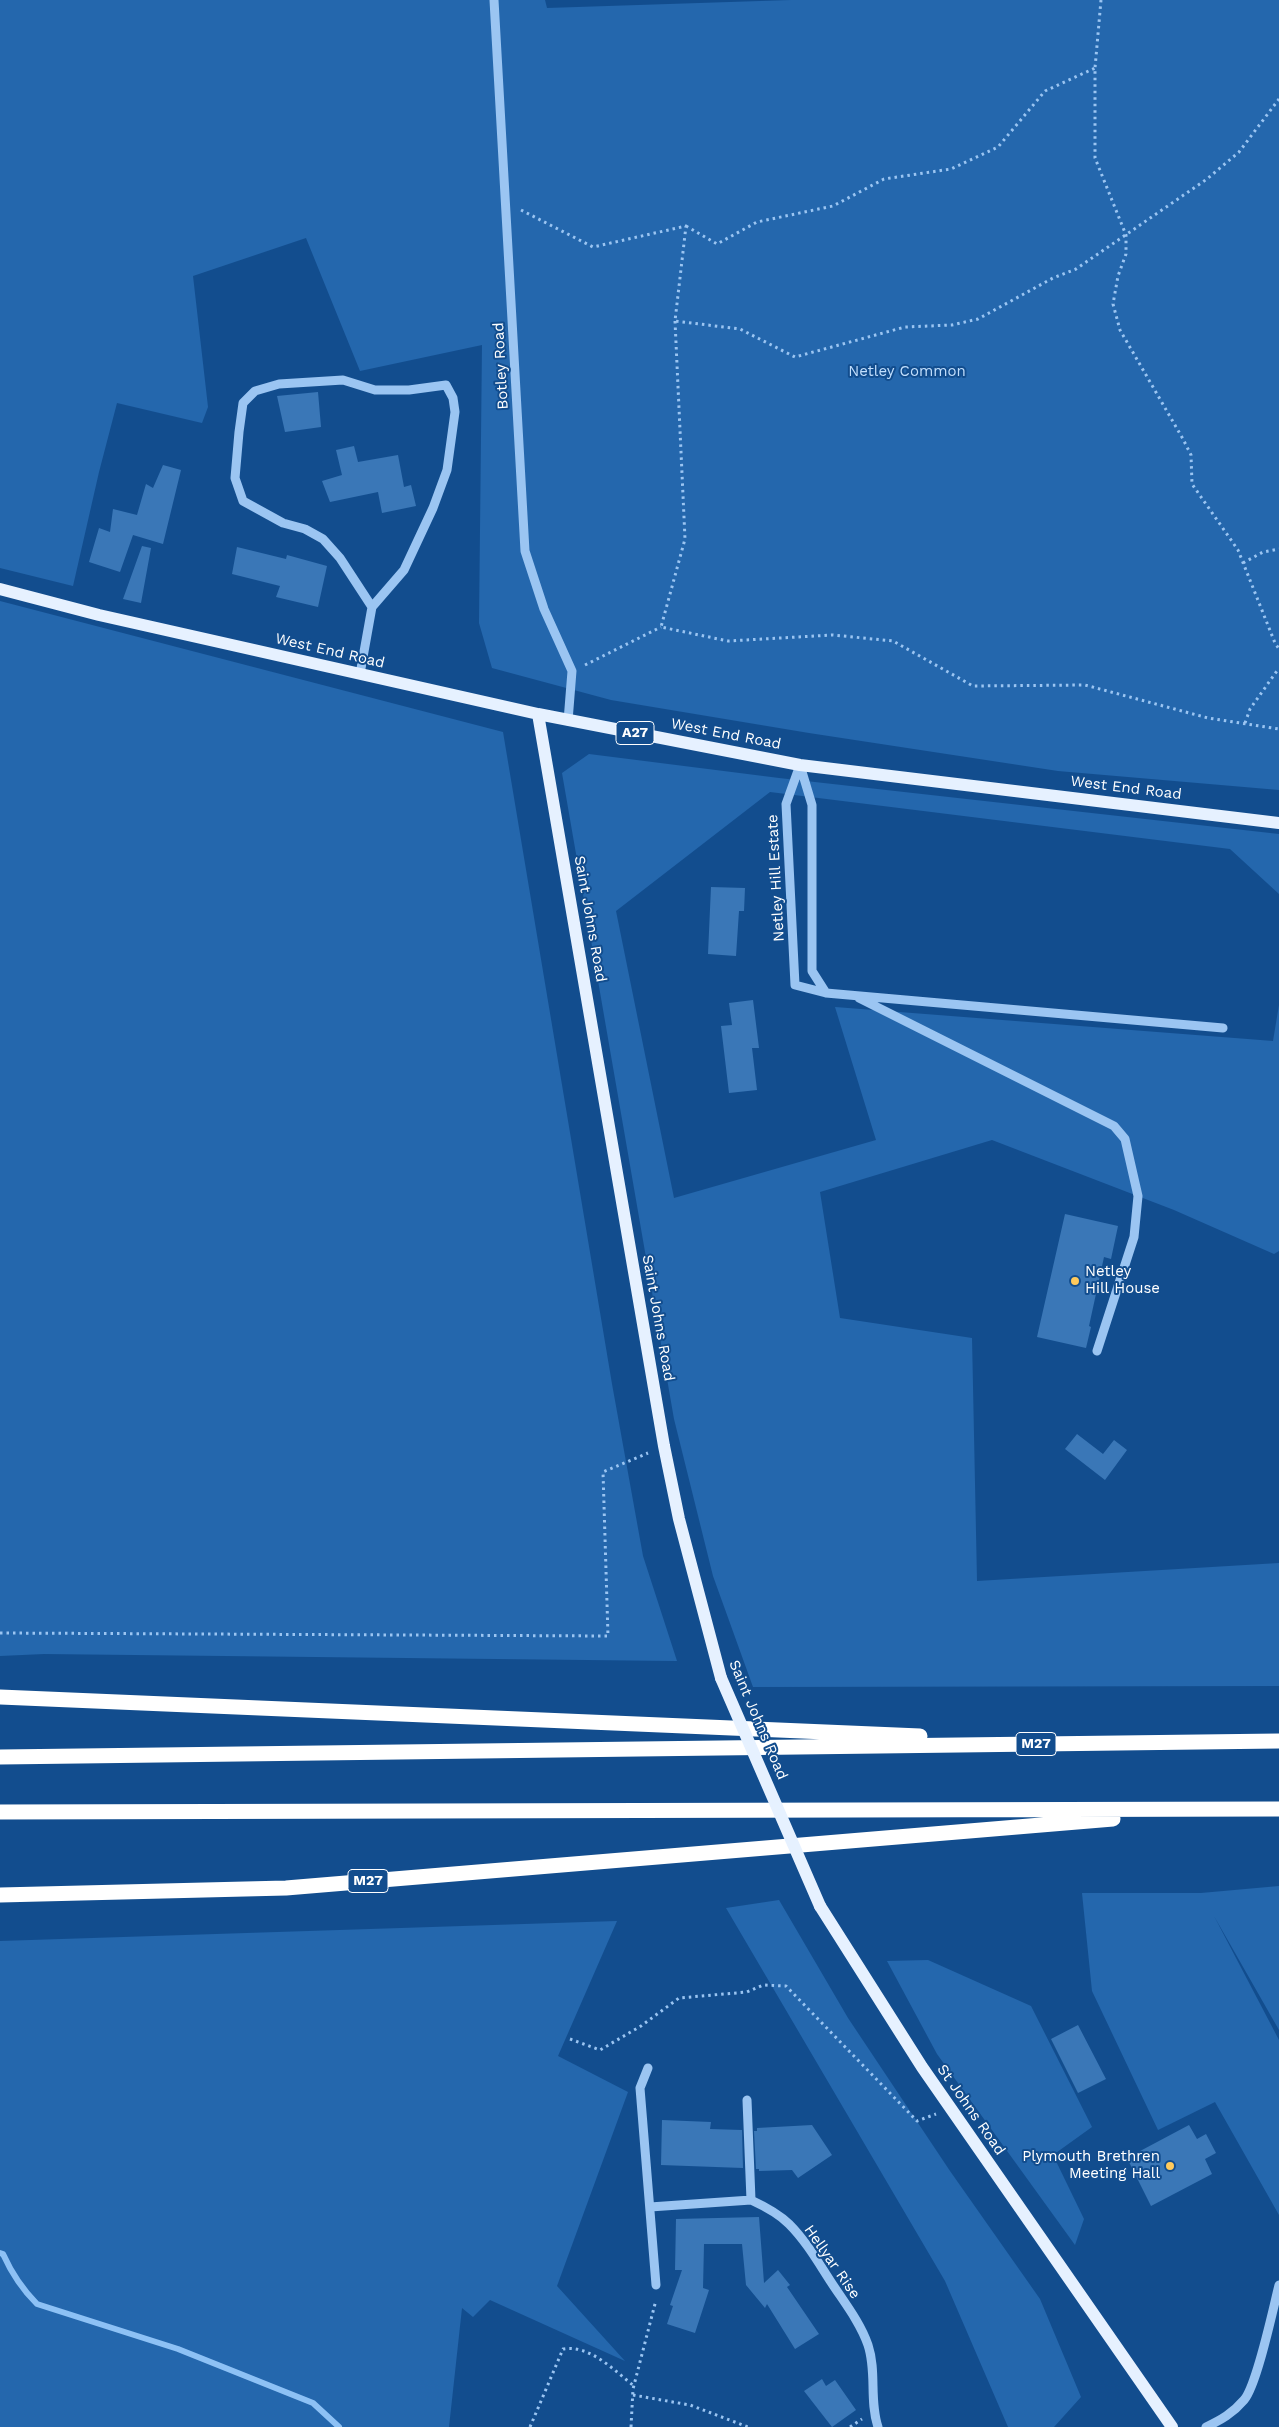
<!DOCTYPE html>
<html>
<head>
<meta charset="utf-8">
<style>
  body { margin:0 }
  canvas { display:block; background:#124d8e }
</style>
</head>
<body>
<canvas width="1279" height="2427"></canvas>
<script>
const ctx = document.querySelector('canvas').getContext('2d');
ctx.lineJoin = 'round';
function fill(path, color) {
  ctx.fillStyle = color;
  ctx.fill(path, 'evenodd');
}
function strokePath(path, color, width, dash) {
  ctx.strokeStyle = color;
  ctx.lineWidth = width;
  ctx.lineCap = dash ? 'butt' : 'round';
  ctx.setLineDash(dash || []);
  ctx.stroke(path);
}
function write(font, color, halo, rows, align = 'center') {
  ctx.font = font + ' "Work Sans",sans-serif';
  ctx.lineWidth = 4;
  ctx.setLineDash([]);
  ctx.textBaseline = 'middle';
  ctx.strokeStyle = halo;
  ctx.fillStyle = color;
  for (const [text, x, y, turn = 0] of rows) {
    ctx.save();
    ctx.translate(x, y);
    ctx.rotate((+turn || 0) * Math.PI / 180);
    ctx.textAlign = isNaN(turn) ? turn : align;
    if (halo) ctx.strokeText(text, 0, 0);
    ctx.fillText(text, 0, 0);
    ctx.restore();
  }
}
fill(new Path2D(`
  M0,0h545l2,8 244,-8h488v790l-221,-19 -249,-38 -198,-33 -119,-32 -13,-45 3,-278 -122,26 -54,-133 -113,38 15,131 -6,16 -85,-20 -18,69 -26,114 -73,-18z
  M0,601l503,131 109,652 31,172 34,105 -633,-7 -44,2z
  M589,754l190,24 500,56v60l-49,-45 -460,-57 -154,119 58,287 202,-58 -41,-133 438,34 6,-36v246l-5,3 -100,-44 -182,-70 -172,52 20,126 132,20 5,243 302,-18v123l-526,1 -40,-111 -39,-157 -112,-646z
  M1279,1886v144l-65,-114 65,124v175l-64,-113 -57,28 -66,-139 -10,-98h119z
  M779,1900l69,118 102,153 90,128 41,98 -27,30h-46l-63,-146 -219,-373z
  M617,1921l-59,135 70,36 -71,194 68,75 -135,-61 -17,17 -11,-9 -13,119h-449v-486z
  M928,1960l103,46 61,121 -39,28 31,64 -9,26 -138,-191 -50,-93z`), '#2467ad');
strokePath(new Path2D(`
  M0,2253l3,1c9,20 19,35 34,50l141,45 135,54 26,24`), '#8dc1f5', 6);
fill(new Path2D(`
  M318,392l3,35 -36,5 -8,-36z
  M354,446l4,16 40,-7 6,32 7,-2 5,21 -34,7 -4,-21 -48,10 -8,-21 20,-6 -6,-25z
  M163,465l18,5 -18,74 -30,-9 -13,37 -31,-10 10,-34 11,4 3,-23 24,6 9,-31 7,4z
  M142,546l9,2 -10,55 -18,-4z
  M237,547l49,12 1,-4 40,11 -9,41 -42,-10 4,-11 -48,-12z
  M711,887l34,1 -1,23h-5l-3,45 -28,-2z
  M753,1000l6,48h-7l5,42 -28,3 -8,-67 11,-1 -3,-22z
  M1065,1214l53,12 -7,33 -7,-2 -15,69 2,1 -5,21 -49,-11z
  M1077,1434l26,20 11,-14 13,10 -22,30 -40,-31z
  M1078,2025l28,54 -28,14 -27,-54z
  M662,2120l49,2 -1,7 32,1 1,38 -82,-3z
  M812,2125l20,30 -34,23 -6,-8 -33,1v-2h-3l-2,-38h3v-3z
  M1189,2125l8,14 9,-5 10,19 -11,6 7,15 -61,32 -24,-48z
  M759,2217l5,66 14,-13 12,15 -3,2 32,47 -24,15 -28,-45 -2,4 -19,-23 -4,-41h-38l-1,44 6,2 -14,43 -28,-9 6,-18 -3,-1 12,-35h-7l1,-51z
  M822,2379l4,7 9,-6 21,30 -24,17 -28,-36z`), '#3a77b7');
strokePath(new Path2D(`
  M1101,0l-6,68v90l31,77v19l-8,22 -5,28 7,26 63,109 8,16 1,29 46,66 37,93 4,6
  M521,210l72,37 93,-21 -11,95 65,8 55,28 110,-30 47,-2 26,-6 75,-41 23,-9 131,-90 32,-27 40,-53
  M686,226l31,18 40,-22 76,-16 51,-27 67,-10 47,-22 47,-56 50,-23
  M675,321l10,218 -24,88 67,14 105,-6 60,6 80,45 112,-1 123,33 71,11
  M1243,563l20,-11 16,-3
  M585,665l76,-38
  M1245,723l5,-14 29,-41
  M0,1633l608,3 -5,-164 45,-19
  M570,2039l30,11 41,-24 38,-28 68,-6 16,-7 23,1 131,135 19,-7
  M633,2395l57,10 58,22
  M530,2427l33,-78c26,-5 52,22 71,37
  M631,2427l2,-38 23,-89
  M850,2427l12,-8`), '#9bc5f2', 3, [2.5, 4]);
strokePath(new Path2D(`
  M494,0l31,551 19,58 28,62 -4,50
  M360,674l12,-67 32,-37 29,-62 14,-38 8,-58 -2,-14 -7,-13 -37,5h-34l-32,-10 -64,4 -24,7 -12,12 -4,29 -4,46 8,23 40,22 22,6 18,10 17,19 32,49
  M800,765l-14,39 9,181 31,8 397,35
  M800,765l12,40v166l14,22
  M859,998l255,128 11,13 13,57 -4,41 -37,114
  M648,2068l-8,20 16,197
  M747,2100l4,100
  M650,2207l101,-7c13,6 27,13 38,24 17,17 29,38 42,58 13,20 29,40 37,63 9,27 1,55 10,82
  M1206,2427c15,-7 27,-14 38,-27 13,-15 29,-91 35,-115`), '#9bc5f2', 9);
strokePath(new Path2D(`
  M0,589l99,26 439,99 262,51 479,58
  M538,714l126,732 15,73 42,159
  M820,1906l102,161 250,360`), '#e6f1ff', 12);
strokePath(new Path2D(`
  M0,1697l920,39
  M0,1757l1279,-16
  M0,1812l1279,-3
  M0,1895l286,-7 827,-69`), '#fff', 15);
strokePath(new Path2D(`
  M721,1678l99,228`), '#e6f1ff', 12);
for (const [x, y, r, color] of [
  [1075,1281,5,"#ffca5c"],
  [1170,2166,5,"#ffca5c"]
]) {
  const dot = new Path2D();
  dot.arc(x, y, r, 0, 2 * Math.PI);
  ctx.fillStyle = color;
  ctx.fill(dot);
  strokePath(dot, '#124d8e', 2);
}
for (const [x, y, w] of [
  [635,733,38],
  [1036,1744,40],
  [368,1881,40]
]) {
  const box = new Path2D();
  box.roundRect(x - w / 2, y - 11.5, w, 23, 4);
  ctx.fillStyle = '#124d8e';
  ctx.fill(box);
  strokePath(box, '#fff', 1);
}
write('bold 14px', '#fff', null, [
  ["A27",635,733],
  ["M27",1036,1744],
  ["M27",368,1881]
]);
write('15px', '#fff', '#124d8e', [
  ["Botley Road",501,366,-93],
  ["West End Road",330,651,13],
  ["West End Road",726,734,11],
  ["West End Road",1126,788,7],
  ["Netley Hill Estate",776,878,-93],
  ["Saint Johns Road",590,919,80],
  ["Saint Johns Road",658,1318,80],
  ["Saint Johns Road",758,1720,67],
  ["St Johns Road",971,2110,55],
  ["Hellyar Rise",832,2262,55]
]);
write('15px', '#c2dffd', '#124d8e', [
  ["Netley Common",907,372]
]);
write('15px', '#fff', '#124d8e', [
  ["Netley",1085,1272],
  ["Hill House",1085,1289],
  ["Plymouth Brethren",1160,2157,"right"],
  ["Meeting Hall",1160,2174,"right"]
], 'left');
</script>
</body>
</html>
